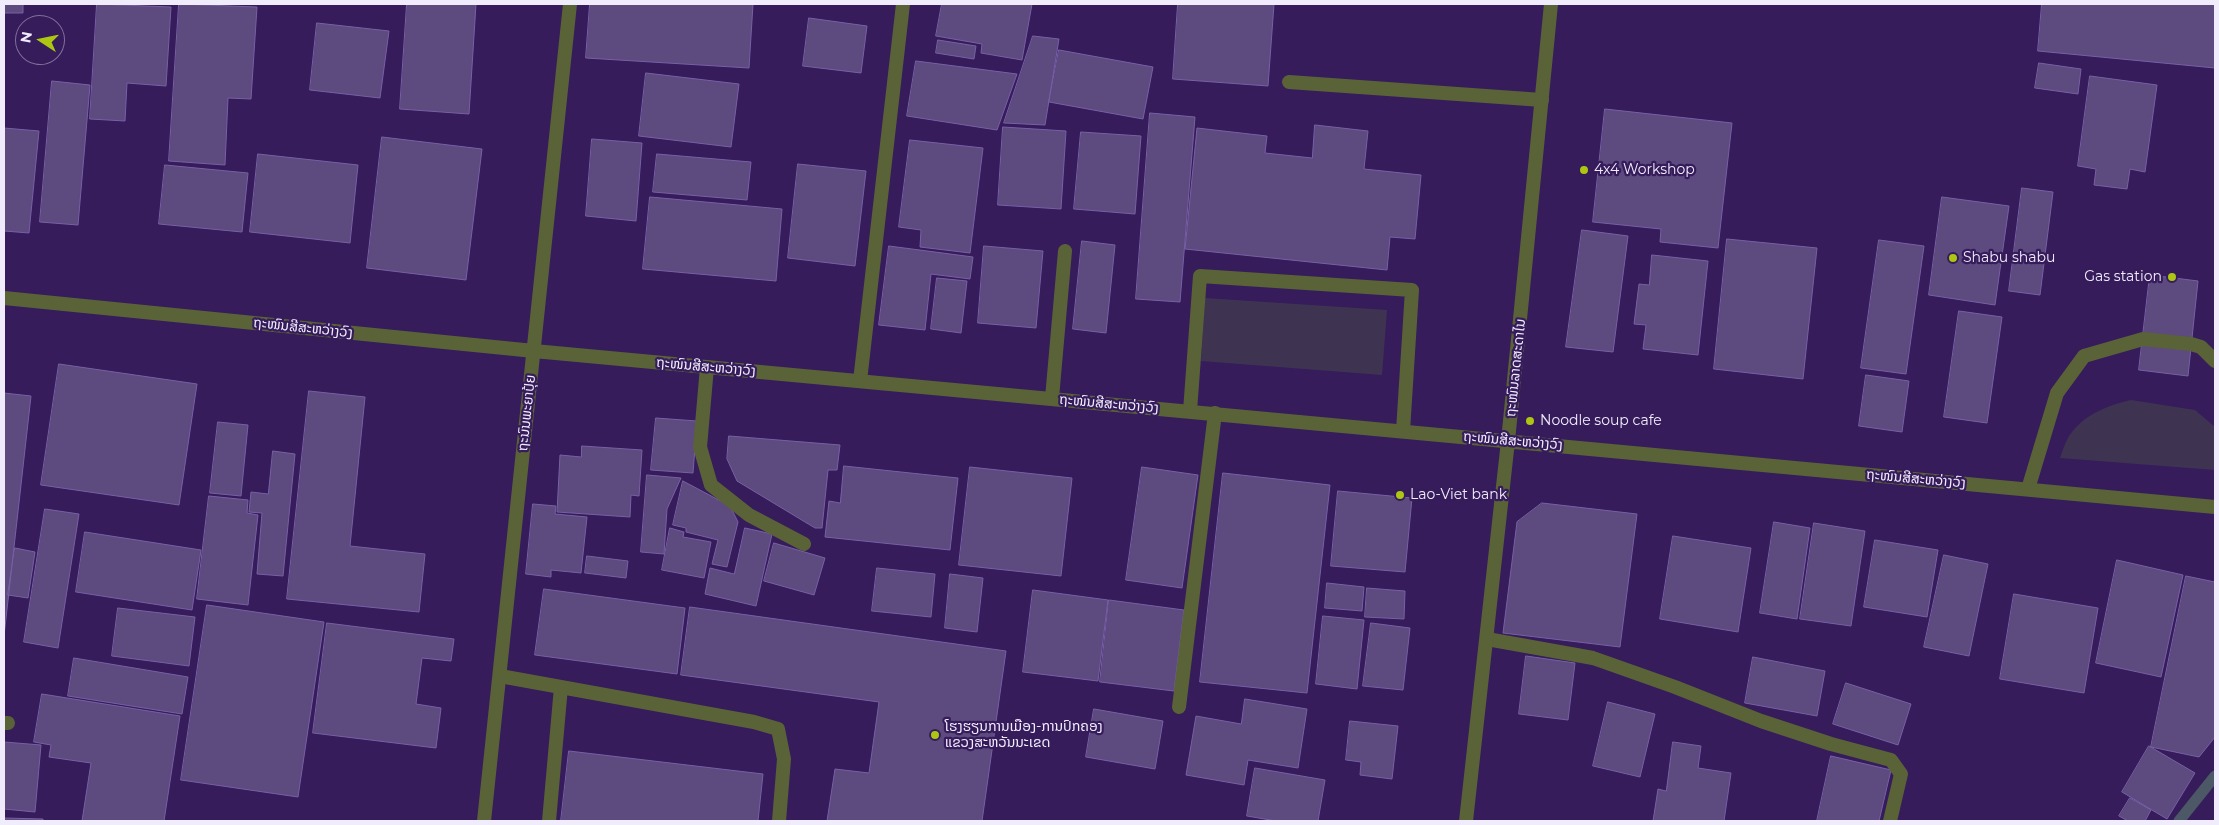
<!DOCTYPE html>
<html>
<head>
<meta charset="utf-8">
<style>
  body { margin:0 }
  #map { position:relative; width:2219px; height:825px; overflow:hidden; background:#361c5b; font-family:Montserrat,sans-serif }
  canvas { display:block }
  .frame { position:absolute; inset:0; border:5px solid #f1ecfc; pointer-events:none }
  .north { position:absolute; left:15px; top:15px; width:50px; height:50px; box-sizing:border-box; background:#361c5b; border:1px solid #816f9b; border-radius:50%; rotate:281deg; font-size:14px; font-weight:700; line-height:20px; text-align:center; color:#f1ecfc }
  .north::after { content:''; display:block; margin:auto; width:18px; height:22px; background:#acc612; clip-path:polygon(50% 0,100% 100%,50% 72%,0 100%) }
</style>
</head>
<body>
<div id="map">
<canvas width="2219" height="825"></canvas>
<div class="frame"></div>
<div class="north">N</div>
</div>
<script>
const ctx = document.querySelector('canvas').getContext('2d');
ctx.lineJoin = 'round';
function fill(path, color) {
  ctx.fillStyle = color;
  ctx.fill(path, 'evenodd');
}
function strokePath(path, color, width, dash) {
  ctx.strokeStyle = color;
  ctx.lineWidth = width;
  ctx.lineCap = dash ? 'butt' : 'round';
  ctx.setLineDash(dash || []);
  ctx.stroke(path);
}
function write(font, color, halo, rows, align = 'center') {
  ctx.font = font + ' Montserrat,"Noto Sans Lao",sans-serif';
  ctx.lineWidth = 4.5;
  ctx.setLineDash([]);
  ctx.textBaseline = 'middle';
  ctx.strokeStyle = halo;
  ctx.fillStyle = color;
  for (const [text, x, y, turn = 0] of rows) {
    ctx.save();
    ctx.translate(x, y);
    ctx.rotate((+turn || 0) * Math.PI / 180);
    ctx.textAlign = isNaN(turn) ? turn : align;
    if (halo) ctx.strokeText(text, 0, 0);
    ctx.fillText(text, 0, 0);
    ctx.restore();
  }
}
fill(new Path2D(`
  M1205,298l182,12 -5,65 -181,-14z
  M2131,400l64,10 20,17v43l-155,-12c3,-8 6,-19 12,-26 14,-18 37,-27 59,-32z`), '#3e3452');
strokePath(new Path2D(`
  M2179,821l36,-45`), '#4c5865', 11);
const building = new Path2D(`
  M4,4h19v9h-19z
  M97,4l74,3 -5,79 -39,-3 -2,38 -35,-2z
  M179,4l78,3 -6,92 -23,-1 -3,67 -56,-4z
  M407,4h69l-7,110 -69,-5z
  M590,4h163l-4,64 -163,-10z
  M942,4h90l-10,56 -41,-7 1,-9 -46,-8z
  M1178,4h96l-6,82 -95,-7z
  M2042,4h173v64l-177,-17z
  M809,18l58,8 -6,47 -58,-7z
  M317,23l72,8 -9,67 -70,-8z
  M1033,36l26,3 -14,86 -41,-2z
  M938,40l38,6 -2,13 -38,-6z
  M1059,50l94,17 -10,52 -94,-17z
  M916,61l101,13 -20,56 -90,-14z
  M2039,63l42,6 -3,25 -43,-6z
  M646,73l93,11 -8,63 -92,-11z
  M2090,76l67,9 -12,87 -15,-3 -3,20 -33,-4 2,-16 -18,-3z
  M52,81l38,4 -12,140 -38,-3z
  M1605,109l127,14 -14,125 -58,-6 1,-13 -68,-7z
  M1150,113l45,4 -15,185 -44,-3z
  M1315,125l53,6 -4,38 57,6 -6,64 -25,-2 -3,33 -202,-21 12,-121 70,8 -2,17 47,5z
  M1003,127l63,4 -5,78 -63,-4z
  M4,128l35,3 -10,102 -25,-2z
  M1081,132l60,4 -6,78 -61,-5z
  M382,137l100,12 -16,131 -99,-12z
  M592,139l50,4 -6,78 -50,-5z
  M910,140l73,8 -13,105 -50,-6 1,-17 -22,-3z
  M258,154l100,11 -8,78 -100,-11z
  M657,154l94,8 -4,38 -94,-8z
  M798,164l68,7 -11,95 -67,-8z
  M165,165l83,8 -6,59 -83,-8z
  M2022,188l31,4 -13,103 -31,-4z
  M650,197l132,12 -6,72 -133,-12z
  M1942,197l67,9 -14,99 -66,-10z
  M1582,230l46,6 -15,116 -47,-5z
  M1727,239l90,9 -14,131 -89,-10z
  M1879,240l45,6 -18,128 -45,-6z
  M1082,241l33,4 -9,88 -33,-4z
  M889,246l84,11 -3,22 -39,-5 -6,56 -46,-5z
  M984,246l59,5 -7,77 -58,-5z
  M1652,255l56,6 -10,94 -55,-6 3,-24 -12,-1 5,-40 10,1z
  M2150,275l48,6 -10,95 -49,-6z
  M937,278l30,3 -6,52 -30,-4z
  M1959,311l43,6 -15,106 -43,-6z
  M59,364l138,20 -18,121 -138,-20z
  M1866,375l43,6 -7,51 -43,-6z
  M309,391l56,6 -15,149 75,8 -6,58 -132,-13z
  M4,393l27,3 -27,240z
  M656,418l41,3 -4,52 -42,-3z
  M218,422l30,3 -7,71 -31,-3z
  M729,436l111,9 -3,25h-9l-6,58h-7l-78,-47 -10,-22z
  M582,446l60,4 -3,46 -8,-1 -1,22 -73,-5 3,-57 21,2z
  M273,451l22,3 -12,122 -26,-2 5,-61 -13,-1 2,-20 17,2z
  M844,466l114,12 -8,72 -125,-13 4,-36 11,2z
  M970,467l102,11 -11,98 -102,-11z
  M1142,467l56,8 -16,113 -56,-8z
  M1223,473l107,12 -23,208 -107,-11z
  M647,475l34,3 -14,31 -3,45 -23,-2z
  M683,481l47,25 8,16 -11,45 -15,-3 6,-24 -32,-8v-4l-13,-3z
  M1338,491l74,7 -7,74 -74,-6z
  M209,496l39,4 -1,13 11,2 -10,90 -51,-6z
  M1542,503l95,11 -17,133 -117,-14 14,-111z
  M533,504l23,2 -1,8 32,3 -6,56 -30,-3v7l-25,-3z
  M45,509l34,5 -21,134 -34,-6z
  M1774,522l36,6 -13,91 -37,-6z
  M1814,523l51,8 -14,95 -51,-7z
  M670,528l14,4 -1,5 28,5 -7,36 -42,-8z
  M745,528l27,6 -16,72 -51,-12 5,-26 24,6z
  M85,532l116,18 -9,60 -116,-18z
  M1673,536l78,12 -13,84 -78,-13z
  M1875,540l63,10 -11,67 -63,-10z
  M774,543l51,15 -11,37 -50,-14z
  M15,548l20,4 -7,46 -20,-3z
  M1944,555l44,9 -19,92 -45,-9z
  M587,556l41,5 -2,17 -41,-5z
  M2117,560l66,15 -22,102 -65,-14z
  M877,568l58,6 -4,43 -59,-6z
  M950,574l33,4 -6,54 -32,-4z
  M2186,576l29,6v155l-16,20 -48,-10z
  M1327,583l37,4 -2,24 -37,-3z
  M1367,588l38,3 -1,28 -39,-2z
  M544,589l141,19 -8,66 -142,-19z
  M1033,590l75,10 -10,81 -75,-9z
  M2014,594l84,14 -14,85 -84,-14z
  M1109,600l75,10 -10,81 -74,-9z
  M207,605l117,17 -26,175 -117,-17z
  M690,607l316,44 -24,170h-155l8,-52 34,4 10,-71 -198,-27z
  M118,608l77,9 -6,49 -77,-10z
  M1323,616l41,4 -7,69 -41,-5z
  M327,623l127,16 -3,22 -29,-3 -6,46 25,4 -5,40 -123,-15z
  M1371,623l39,5 -7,62 -40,-4z
  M1526,656l49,7 -7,57 -49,-6z
  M1753,657l72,14 -8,45 -72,-13z
  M74,658l114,19 -6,37 -114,-18z
  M1846,683l65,21 -13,41 -65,-21z
  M42,694l138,22 -16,105h-82l9,-58 -42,-6 2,-12 -17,-3z
  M1245,699l62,10 -9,59 -50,-8 -4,25 -58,-10 10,-59 45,8z
  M1608,702l47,12 -15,63 -47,-11z
  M1094,709l69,12 -8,48 -69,-12z
  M1350,721l48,5 -6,53 -32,-4 1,-13 -15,-2z
  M4,742l37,3 -6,67 -31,-3z
  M1673,742l28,4 -3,22 33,5 -7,48h-71l5,-32 8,2z
  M2149,746l46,27 -28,46 -45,-27z
  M569,751l194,23 -5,47h-197z
  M1831,756l60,14 -12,51h-62z
  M1255,768l70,12 -7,41h-42l-29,-5z
  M2130,798l21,12 -6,11h-17l-9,-5z
  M4,818l39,1v2h-39z`);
fill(building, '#5d4a7f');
strokePath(building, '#7860a5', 1);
strokePath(new Path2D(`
  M1289,82l253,18
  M707,367l-7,80 11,38 38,30 55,29
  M860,381l43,-377
  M1052,398l13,-147
  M1190,411l10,-135 212,14 -9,141
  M2028,489l29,-96 27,-37 59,-17 48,5 10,3 14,14
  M1487,639l106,19 82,29 86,34 70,23 60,16 10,14 -11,47
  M500,676l254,46 24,7 6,30 -5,62
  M1179,707l36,-294
  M4,723h4
  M549,821l12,-134`), '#5a6337', 14);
strokePath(new Path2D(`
  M4,298l530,53 1681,156
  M484,821l86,-817
  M1466,821l42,-380 43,-437`), '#5a6337', 14);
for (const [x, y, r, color] of [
  [1584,170,5,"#acc612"],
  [1953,258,5,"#acc612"],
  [2172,277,5,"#acc612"],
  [1530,421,5,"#acc612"],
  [1400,495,5,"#acc612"],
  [935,735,5,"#acc612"]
]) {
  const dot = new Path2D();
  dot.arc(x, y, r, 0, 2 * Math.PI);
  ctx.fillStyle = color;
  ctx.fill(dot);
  strokePath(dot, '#361c5b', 2);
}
write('14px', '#f1ecfc', '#361c5b', [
  ["4x4 Workshop",1594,170],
  ["Shabu shabu",1963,258],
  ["Gas station",2162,277,"right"],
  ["Noodle soup cafe",1540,421],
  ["Lao-Viet bank",1410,495],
  ["ໂຮງຮຽນການເມືອງ-ການປົກຄອງ",945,727],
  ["ແຂວງສະຫວັນນະເຂດ",945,743]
], 'left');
write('14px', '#f1ecfc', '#361c5b', [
  ["ຖະໜົນສີສະຫວ່າງວົງ",303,328,6],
  ["ຖະໜົນສີສະຫວ່າງວົງ",706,367,5],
  ["ຖະໜົນລາດສະດາໄນ",1516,368,-84],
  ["ຖະໜົນສີສະຫວ່າງວົງ",1109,404,5],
  ["ຖະນົນພະຍາປຸ້ຍ",527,413,-84],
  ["ຖະໜົນສີສະຫວ່າງວົງ",1513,441,5],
  ["ຖະໜົນສີສະຫວ່າງວົງ",1916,479,5]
]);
</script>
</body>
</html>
